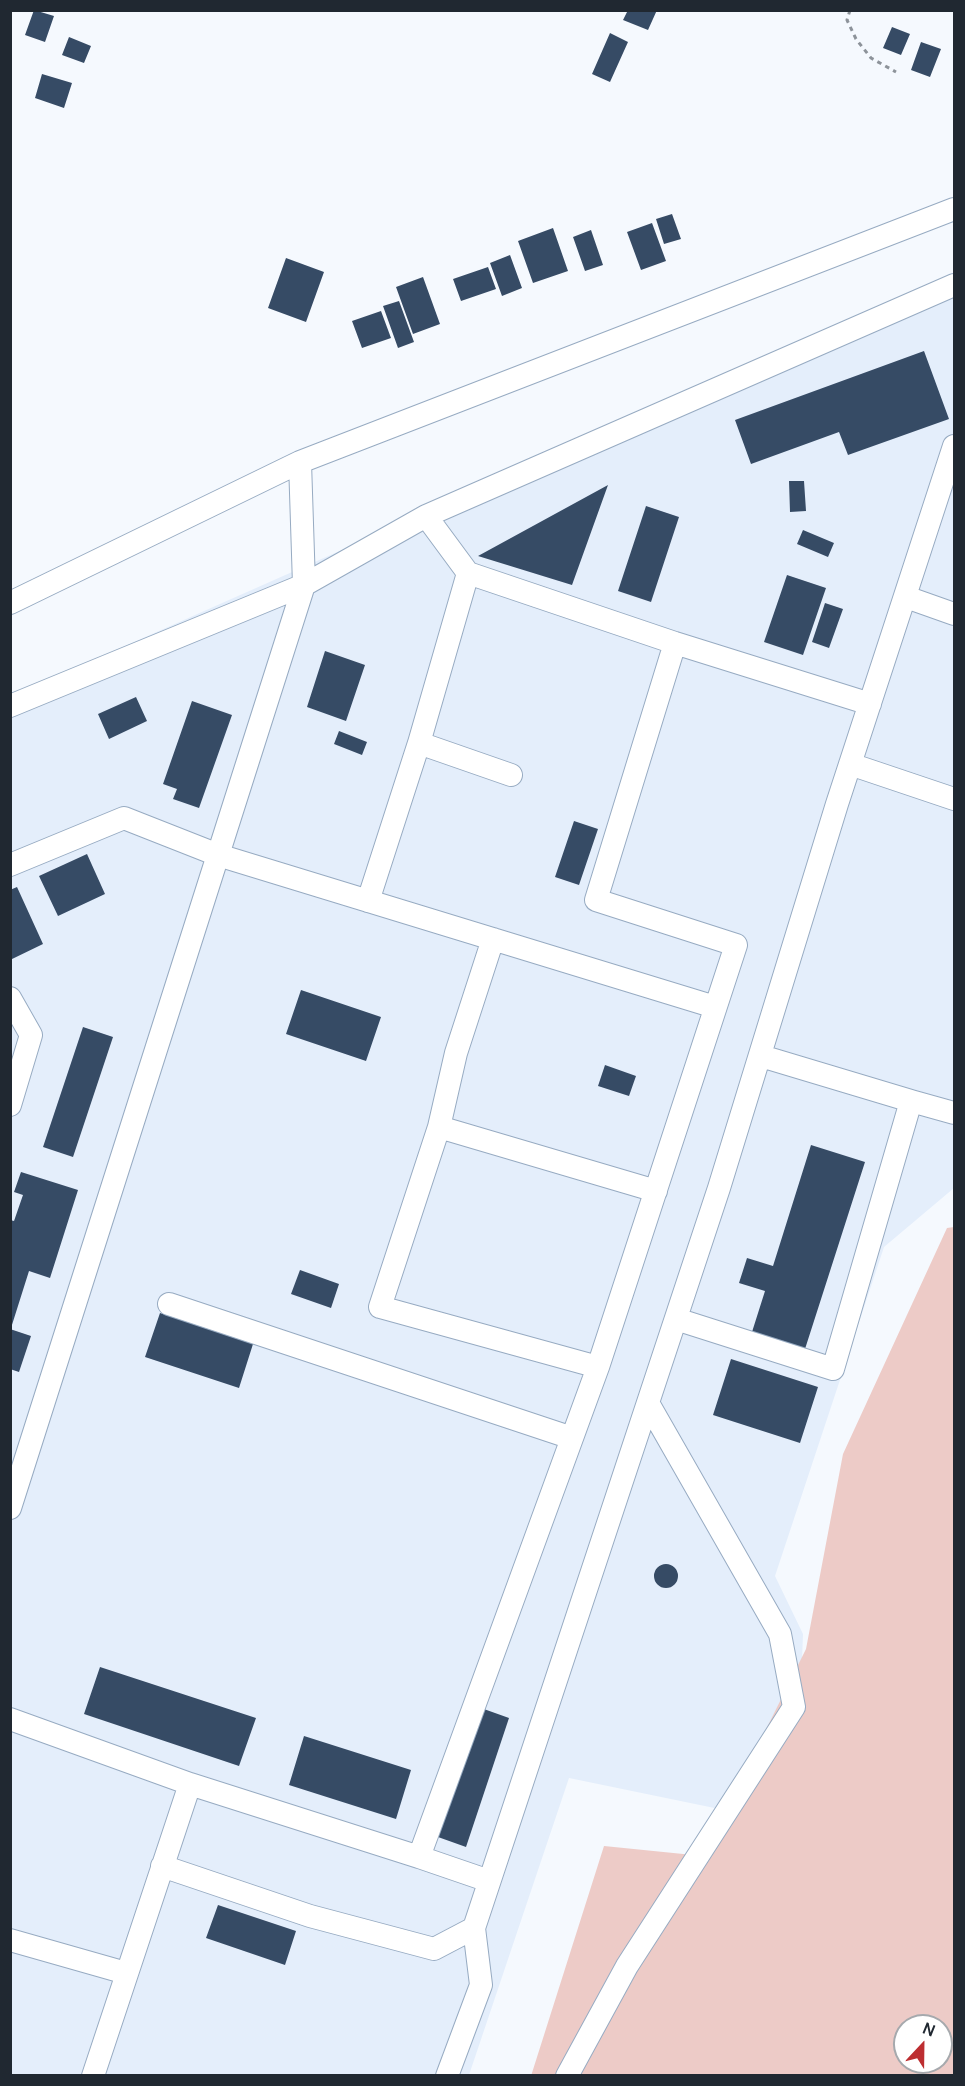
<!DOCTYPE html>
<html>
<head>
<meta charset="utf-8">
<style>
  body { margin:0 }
  #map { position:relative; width:965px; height:2086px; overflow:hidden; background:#f5f9fe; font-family:Manrope,sans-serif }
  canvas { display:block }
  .frame { position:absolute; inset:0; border:12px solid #202831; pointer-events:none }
  .north { position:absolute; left:893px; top:2014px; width:60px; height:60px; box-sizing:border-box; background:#fff; border:2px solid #a6a9ad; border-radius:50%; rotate:22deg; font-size:16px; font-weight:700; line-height:24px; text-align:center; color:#202831 }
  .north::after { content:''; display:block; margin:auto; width:21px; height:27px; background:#bd2e31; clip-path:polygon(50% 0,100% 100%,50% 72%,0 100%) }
</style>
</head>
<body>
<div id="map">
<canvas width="965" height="2086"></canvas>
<div class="frame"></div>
<div class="north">N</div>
</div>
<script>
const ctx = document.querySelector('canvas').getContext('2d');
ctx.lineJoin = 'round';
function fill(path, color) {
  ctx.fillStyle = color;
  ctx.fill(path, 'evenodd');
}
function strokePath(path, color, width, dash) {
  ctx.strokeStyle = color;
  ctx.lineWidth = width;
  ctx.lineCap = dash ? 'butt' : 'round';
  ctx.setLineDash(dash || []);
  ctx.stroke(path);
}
fill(new Path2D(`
  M954,297v891l-70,59 -109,329 28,58 -3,78 -71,99 -160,-33 -100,297h-458l-1,-1378 711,-315z`), '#e4eefb');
fill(new Path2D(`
  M954,1227v848l-423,1 73,-230 99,10 103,-207 37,-195 104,-226zM905,2026h36v36h-36z`), '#edcbc7');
fill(new Path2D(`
  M34,10l20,6 -9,26 -20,-7z
  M628,10h29l-9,20 -25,-10z
  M892,27l18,7 -9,21 -18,-7z
  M610,33l18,9 -18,40 -18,-8z
  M69,37l22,9 -7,17 -22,-8z
  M921,42l20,7 -11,28 -19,-7z
  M42,74l30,9 -8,25 -29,-10z
  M672,214l9,25 -17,5 -8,-25z
  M652,223l14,38 -25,9 -14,-38z
  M553,228l15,43 -35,12 -15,-42z
  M591,230l12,35 -18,6 -12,-34z
  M510,255l12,33 -20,8 -12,-33z
  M286,258l38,14 -18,50 -38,-14z
  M488,267l8,22 -35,12 -8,-22z
  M423,277l17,47 -27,10 -17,-47z
  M399,301l15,41 -16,6 -15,-42z
  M381,311l10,27 -29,10 -10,-27z
  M924,351l25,68 -101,36 -9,-23 -88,32 -16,-44z
  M789,481h15l2,30 -16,1z
  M608,485l-36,100 -94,-29z
  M646,506l33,11 -28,85 -33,-11z
  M803,530l31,13 -6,14 -31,-13z
  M787,575l39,13 -23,67 -39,-13z
  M825,603l18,6 -14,39 -17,-6z
  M325,651l40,14 -19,56 -39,-14z
  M136,697l11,24 -38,18 -11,-25z
  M192,701l40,14 -33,93 -26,-9 4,-10 -14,-5z
  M339,731l28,11 -5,13 -28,-11z
  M574,821l24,8 -19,56 -24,-8z
  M87,854l18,40 -47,22 -19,-40z
  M17,887l26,57 -33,16v-70z
  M301,990l80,27 -15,44 -80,-27z
  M83,1027l30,10 -40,120 -30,-10z
  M605,1065l31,11 -7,20 -31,-10z
  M811,1145l54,17 -60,187 -53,-17 13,-41 -26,-8 8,-25 26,8z
  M21,1172l57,18 -28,88 -21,-7 -18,57 -1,-108 4,1 9,-26 -9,-3z
  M300,1270l39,14 -8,24 -40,-14z
  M160,1313l93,31 -14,44 -94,-31z
  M10,1329l21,7 -12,36 -9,-3z
  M731,1359l87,28 -18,56 -87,-28z
  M654 1576a12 12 0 1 1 24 0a12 12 0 1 1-24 0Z
  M100,1667l156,51 -17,48 -155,-52z
  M481,1708l28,10 -43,129 -28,-10z
  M304,1736l107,34 -15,49 -107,-34z
  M218,1905l78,26 -11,34 -79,-27z`), '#364b65');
const minor = new Path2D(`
  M426,516l42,57 207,70 195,61
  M468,573l-49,170 92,32
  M906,597l48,17
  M10,603l290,-141 654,-253
  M10,706l294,-121 122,-69 528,-231
  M850,764l104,35
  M10,865l114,-47 94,37 497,152
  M368,901l51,-158
  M493,939l-37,114 -17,74 -59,180 218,60
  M10,998l21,37 -21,70
  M761,1056l150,45
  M439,1127l217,64
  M169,1304l403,134
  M676,1319l157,50 78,-268 43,12
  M10,1508l294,-923 -4,-123
  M10,1719l180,65 229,73 179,-490 138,-422 -140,-45 79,-257
  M419,1857l70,24
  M162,1866l148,50 124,33 40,-21
  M10,1940l116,33
  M93,2076l97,-292
  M447,2076l34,-91 -7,-57 245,-740 118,-384 117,-358
  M567,2076l60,-110 167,-259 -14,-73 -132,-231`);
strokePath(minor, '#97abc2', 24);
strokePath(new Path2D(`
  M850,10l-3,10 9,19 15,19 25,14`), '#8d939a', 3, [4.5, 4.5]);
strokePath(minor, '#fff', 22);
</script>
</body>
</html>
